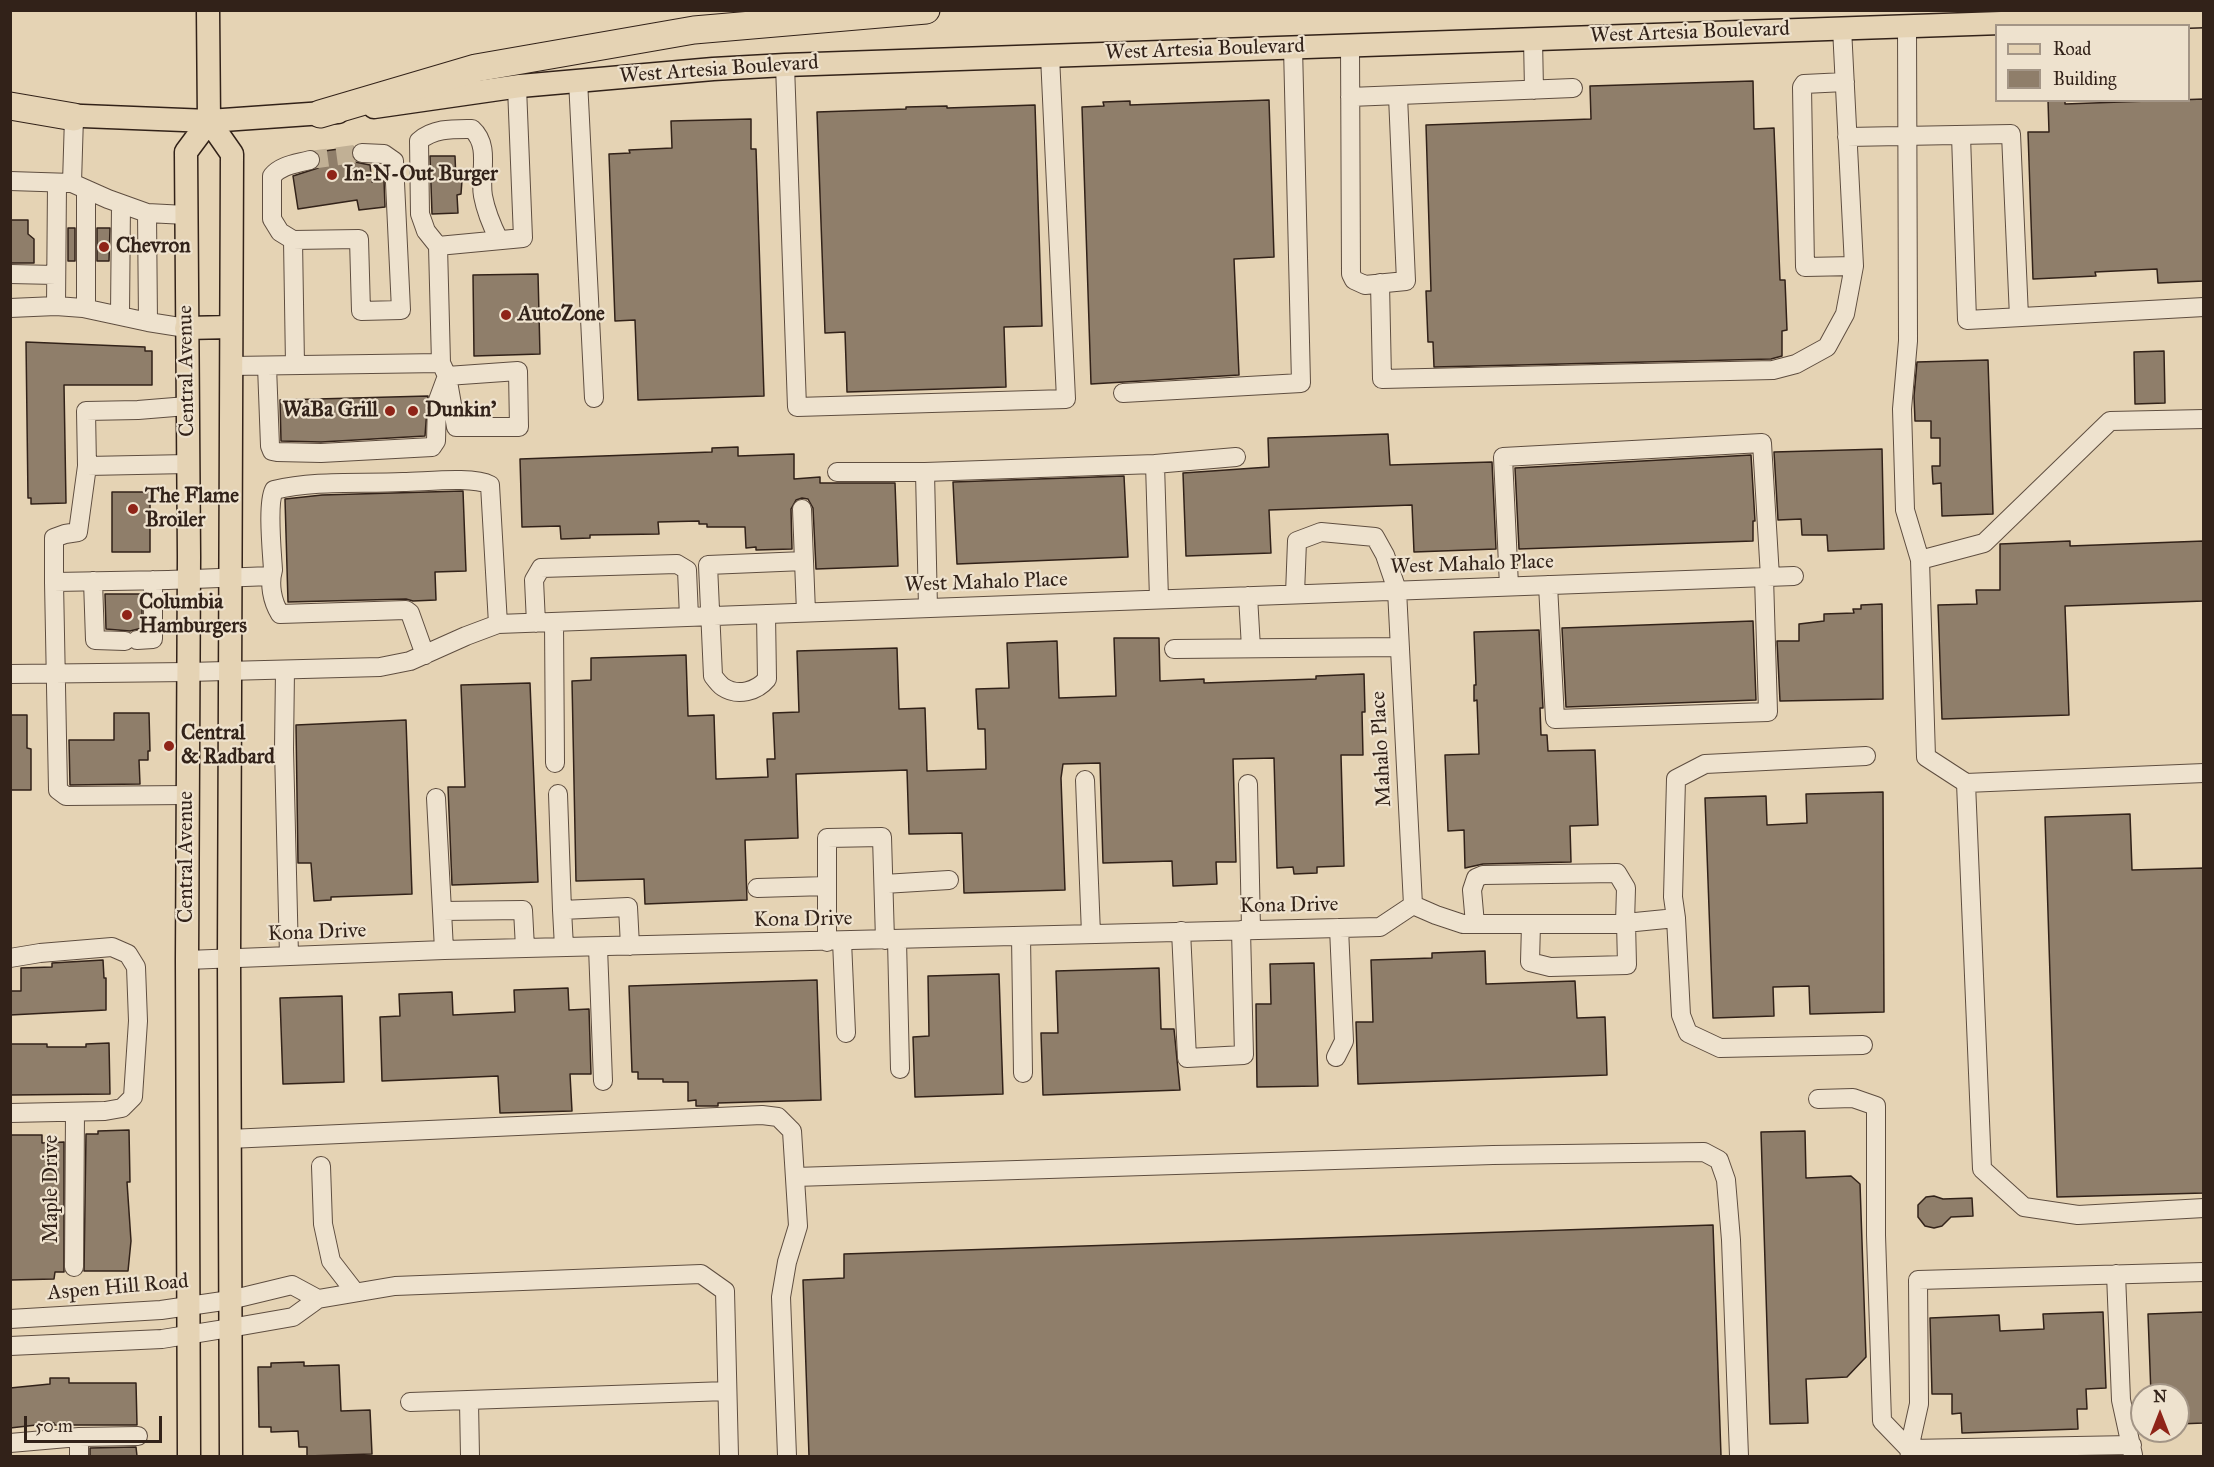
<!DOCTYPE html>
<html>
<head>
<meta charset="utf-8">
<style>
  body { margin:0 }
  #map { position:relative; width:2214px; height:1467px; overflow:hidden; background:#e5d3b4; font-family:"IM FELL Great Primer",serif }
  canvas { display:block }
  .frame { position:absolute; inset:0; border:12px solid #322219; pointer-events:none }
  .legend { position:absolute; left:1995px; top:24px; width:195px; height:78px; box-sizing:border-box; background:#eee2ce; border:2px solid #a39586; margin:0; padding:8px 10px; list-style:none; font-size:18px; color:#322219 }
  .legend li { display:flex; align-items:center; gap:12px; height:30px }
  .legend b { width:30px; border:2px solid #a39586 }
  .north { position:absolute; left:2130px; top:1383px; width:60px; height:60px; box-sizing:border-box; background:#eee2ce; border:2px solid #a39586; border-radius:50%; rotate:0deg; font-size:16px; font-weight:700; line-height:24px; text-align:center; color:#322219 }
  .north::after { content:''; display:block; margin:auto; width:21px; height:27px; background:#8f2418; clip-path:polygon(50% 0,100% 100%,50% 72%,0 100%) }
  .scale { position:absolute; left:24px; top:1416px; width:138px; height:27px; box-sizing:border-box; border:3px solid #322219; border-top:0; padding-left:8px; font-size:18px; line-height:21px; white-space:nowrap; color:#322219; -webkit-text-stroke:4px #eee2ce; paint-order:stroke }
</style>
</head>
<body>
<div id="map">
<canvas width="2214" height="1467"></canvas>
<div class="frame"></div>
<ul class="legend">
<li><b style="height:8px;background:#e5d3b4"></b>Road</li>
<li><b style="height:16px;background:#8f7e6a"></b>Building</li>
</ul>
<div class="north">N</div>
<div class="scale">50 m</div>
</div>
<script>
const ctx = document.querySelector('canvas').getContext('2d');
ctx.lineJoin = 'round';
function fill(path, color) {
  ctx.fillStyle = color;
  ctx.fill(path, 'evenodd');
}
function strokePath(path, color, width, dash) {
  ctx.strokeStyle = color;
  ctx.lineWidth = width;
  ctx.lineCap = dash ? 'butt' : 'round';
  ctx.setLineDash(dash || []);
  ctx.stroke(path);
}
function write(font, color, halo, rows, align = 'center') {
  ctx.font = font + ' "IM FELL Great Primer",serif';
  ctx.lineWidth = 4.5;
  ctx.setLineDash([]);
  ctx.textBaseline = 'middle';
  ctx.strokeStyle = halo;
  ctx.fillStyle = color;
  for (const [text, x, y, turn = 0] of rows) {
    ctx.save();
    ctx.translate(x, y);
    ctx.rotate((+turn || 0) * Math.PI / 180);
    ctx.textAlign = isNaN(turn) ? turn : align;
    if (halo) ctx.strokeText(text, 0, 0);
    ctx.fillText(text, 0, 0);
    ctx.restore();
  }
}
const building = new Path2D(`
  M1753,81l1,48 20,-1 6,152h5l2,50 -5,1v25l-11,3 -337,8 -1,-25h-5l-2,-51h5l-5,-166 165,-6 -1,-33z
  M2204,99v182l-46,2 -1,-14 -62,3 1,4 -63,3 -5,-147h21l-1,-32h17v4z
  M1269,100l5,157 -40,2 5,116 -148,9 -9,-277 22,-1 -1,-4 27,-1v4z
  M1035,105l7,221 -38,1 2,60 -159,5 -2,-60 -20,1 -8,-221 89,-3v-2l41,-1v2z
  M751,119v30h5l8,247 -126,4 -3,-80 -20,1 -6,-167 21,-1 -1,-3 43,-2 -1,-27z
  M353,147l-2,6 4,9 15,3 2,17 12,-2 1,27 -26,3 -2,-10 -59,9 -5,-33 25,-8 3,-10 -4,-6z
  M430,156h25l1,25 6,-1 -1,14 -4,1 1,18 -26,1z
  M10,220h18v14l6,5v24h-24z
  M68,228h7v33h-7z
  M97,228h13l-1,33h-12z
  M538,274l2,80 -66,2 -1,-81z
  M26,342l119,5v4h7v34h-88l2,118 -35,1v-6h-3z
  M2164,351l1,52 -30,1 -1,-52z
  M1988,360l5,154 -51,2 -1,-33 -8,1 -1,-18h8v-28h-9v-17h-16l-1,-25 3,-34z
  M428,396l-3,40 -104,6 -40,-1 -1,-41z
  M1388,434l2,31 102,-3 4,87 -82,3 -2,-47 -143,5 2,43 -85,3 -3,-83 86,-6 -1,-29z
  M738,447v9l56,-2v25l26,-2v6h75l3,83 -82,3 -3,-61 -5,-9 -6,-1 -6,2 -5,9 1,40 -36,1v-3l-10,1 -1,-21h-38v-3h-8v-3l-41,1 1,12 -69,1v3l-29,1 -1,-13 -38,1 -2,-68 192,-7v-4z
  M1882,449l2,100 -56,2 -1,-16h-25l-1,-16 -23,1 -4,-68z
  M1751,455l4,66h-2v20l-234,8 -4,-81z
  M1124,476l4,81 -171,7 -4,-82z
  M463,491l3,80 -31,1 1,28 -23,1 -7,-2 -118,3 -3,-103 37,-4z
  M112,492h38v60h-38z
  M2070,541v5l134,-5v60l-139,5 4,109 -127,4 -4,-114 39,-1 -1,-14h24v-46z
  M105,594h37v34l-12,3 -24,-2z
  M1882,604l1,95 -103,2 -3,-60h22v-17l25,-3v-7l30,-1 -1,-4h8v-4z
  M1753,621l3,79 -190,7 -4,-79z
  M1539,630l4,78h-3l1,27h6l1,16 47,-1 3,75 -28,1 1,36 -88,2 -18,4 -1,-38 -16,1 -3,-76 34,-1 -2,-54 -3,1v-16h2l-2,-53z
  M1114,638h45l1,43 44,-2v4l112,-4v-3l48,-2 1,38h-3l1,43h-22l3,111 -27,1v6l-23,1 -1,-7 -16,1 -3,-110 -41,1 3,103h-20l1,22 -44,2 -1,-25 -69,2 -3,-100 -37,1 -2,14 4,112 -101,3 -2,-60 -53,1 -2,-64 -111,4 2,64 -53,2 2,60 -102,4 -1,-25 -68,2 -4,-200 19,-1v-22l95,-3 2,61 26,-1 2,64 52,-2 -1,-18h8l-2,-46 26,-1 -2,-61 100,-3 2,61 26,-1 2,63 59,-2 -1,-40h-7l-2,-40 33,-1 -2,-45 50,-2 2,57 57,-2z
  M530,683l8,199 -86,3 -4,-98h17l-4,-102z
  M114,713h35l1,38h-2v9h-9l1,24 -70,1 -1,-45h45z
  M10,715h17v33l4,1v41h-21z
  M406,720l6,174 -81,3v3l-17,1 -3,-38h-13l-2,-138z
  M1883,792l1,220 -74,2 -1,-28 -36,1 1,29 -61,2 -8,-220 61,-2 1,29 40,-2 -1,-29z
  M2130,814l2,56 72,-2v325l-147,4 -12,-380z
  M1485,951l1,33 89,-3 2,37 28,-1 2,58 -249,9 -2,-62h17l-2,-62 61,-2v-5z
  M103,960l1,18h2v32l-96,5v-24h11v-23l31,-1v-4z
  M1314,963l4,123 -61,1 -1,-83h15l-1,-40z
  M1159,968l2,61h13l6,61 -137,5 -2,-62h17l-2,-62z
  M999,974l4,120 -88,3 -2,-60 16,-1 -1,-60z
  M817,980l4,120 -103,3v3h-22v-6l-8,1v-19h-25v-3h-25v-7h-6l-3,-86z
  M568,988l1,22 20,-1 2,65h-21l2,37 -72,2 -2,-37 -116,5 -2,-64 20,-1 -1,-22 53,-2 1,23 62,-3 -1,-22z
  M342,996l2,86 -61,2 -3,-86z
  M109,1043l1,51 -100,1v-51h37v3h39v-3z
  M129,1130l1,52h-3l4,59 -3,30h-44l2,-137h12v-3z
  M1805,1131l1,47 45,-2 9,8 6,173 -19,20 -41,2 2,44 -38,1 -9,-292z
  M10,1135h32v8l22,-1v130h-9l-1,7 -44,1z
  M1934,1196l9,3 29,-1 1,18 -22,1 -9,9 -8,2 -9,-2 -7,-9v-12l8,-8z
  M1713,1225l8,231h-912l-6,-176 41,-2v-24z
  M2103,1312l3,76 -20,1 1,20h-10l1,20 -116,4 -1,-20 -9,1v-20h-20l-2,-76 69,-3 1,16 44,-2 -1,-15z
  M2204,1312v111l-26,1v-29h-27l-3,-81z
  M304,1362v4l35,-1 2,46 29,-1 2,44 -65,2v-9h-8l-1,-16 -27,1v-5h-12l-1,-60h13v-4z
  M50,1378h19v5h67l1,42h-83v-2l-44,5v-40l40,-4z
  M136,1447l1,9h-47v-8z`);
fill(building, '#8f7e6a');
strokePath(building, '#322219', 1.5);
strokePath(new Path2D(`
  M310,160l52,-7`), '#c1b095', 18, [18, 9]);
const minor = new Path2D(`
  M1907,26l1,315 -6,68 3,101 15,50
  M1533,39l1,51
  M1350,45l1,229 3,6 11,5 41,-4 -8,-185
  M785,65l12,342 269,-8 -16,-343
  M578,80l16,318
  M1845,82l-41,2 -2,3 3,180 49,-1
  M1350,97l223,-9
  M1961,135l6,185 237,-13
  M1847,137l164,-3 8,183
  M10,181l62,2 2,-66
  M72,183l36,16 39,14 39,2
  M86,189v119
  M147,213l1,109
  M293,240l-13,-8 -8,-13v-43c9,-11 24,-12 38,-16
  M438,246l-12,-15 -6,-17 -1,-73c15,-13 34,-12 53,-12 19,17 7,45 11,67 3,16 9,30 16,44
  M10,274l46,1
  M1380,283l2,96 391,-9 23,-6 31,-17 18,-33 9,-48 -12,-238
  M56,306l1,-123
  M10,308l46,-2 27,2 65,14 38,6
  M120,315l1,-111
  M441,363l-3,-117 85,-8 -6,-151
  M295,365l-2,-125 66,-1 2,72 40,-1 -7,-149 -10,-7 -22,-1
  M231,366l210,-3 6,13 9,51h63l-1,-56 -71,5
  M267,366l3,80 2,5 5,1 44,1 111,-6 4,-6 1,-38 10,-27
  M1123,393l178,-10 -8,-336
  M187,406l-49,4 -52,1 1,55 101,-2
  M1155,464l81,-7
  M87,466l-9,66 -13,2 -11,4v44l114,-2 103,-4
  M837,472h88
  M802,509l2,52
  M93,581l2,59 30,1
  M54,582l4,208 8,6 121,-1
  M1548,585l7,134 213,-7 -4,-135
  M1509,586l-6,-129 259,-14 8,134
  M1295,594l2,-53 24,-9 54,5 10,18 12,35 16,315
  M1248,596l3,52
  M928,608l-3,-136 230,-8 4,135
  M766,614l1,65c-10,12 -29,18 -44,8 -3,-2 -7,-7 -10,-11l-5,-111 96,-4 2,51
  M554,622l1,141
  M536,623l-2,-43 7,-12 136,-4 10,6 2,47
  M137,640l16,-1v-59
  M1174,649l226,-2
  M425,655l-15,-42 -4,-3 -126,4c-8,-13 -11,-30 -7,-44 -1,-18 -6,-66 1,-80 41,-10 87,-6 129,-8 21,0 70,-6 87,3l8,139
  M285,670l-1,79 5,207
  M10,674l178,-2 192,-5 30,-6 56,-25 32,-12 1296,-48
  M2204,773l-238,10 16,386 42,38 54,8 126,-7
  M1085,780l6,154
  M1966,783l-40,-26 -6,-197 64,-17 126,-122 94,-2
  M1248,784l3,145
  M558,794l4,116
  M436,798l6,113
  M884,884l65,-4
  M757,888l70,-2
  M1413,905l23,10 27,9h152l61,-6 5,97 7,18 32,15 143,-3
  M1676,918l-3,-21 3,-118 29,-15 161,-8
  M1475,924l-3,-34 4,-12 7,-3 134,-2 9,15 -1,35
  M1531,924l-1,38 20,5 77,-2 -1,-43
  M1181,931l6,127 57,-3 -3,-125
  M1021,936l2,137
  M897,940l3,129
  M842,941l4,92
  M827,942v-104l55,-1 3,103
  M564,947l-2,-37 66,-3 2,39
  M598,947l5,134
  M444,950l-2,-39 81,-1 2,38
  M10,958l30,-5 72,-6 16,7 8,13 2,54 -5,76 -11,11 -17,3 -95,2
  M187,960l257,-10 936,-23 33,-22
  M1336,1057l8,-16 -5,-113
  M1818,1099l35,-1 23,8v129l6,186 27,28 223,-4
  M229,1139l533,-24 16,2 14,14 6,95 -11,36 -6,35 6,159
  M321,1166l2,58 8,37 24,31
  M795,1177l698,-22 211,-3 15,8 7,20 5,60 8,216
  M74,1267l1,-155
  M2116,1274l5,126 12,55
  M318,1299l77,-13 306,-12 24,17 4,165
  M10,1319l151,-9 69,-10 62,-15 26,14 -25,18 -63,11 -68,11 -152,7
  M410,1402l317,-11
  M469,1402l1,54
  M79,1437v19
  M10,1443l69,-6 59,-1
  M1910,1456l-1,-7 10,-45 -1,-124 286,-8`);
const major = new Path2D(`
  M208,10l1,111 23,33 -3,805 2,497
  M374,107l146,-21 193,-17 72,-4 1419,-49
  M57,115l152,6 129,-9
  M186,328l45,-1
  M189,1456l-2,-496 2,-403 -3,-405 23,-31`);
const highway = new Path2D(`
  M10,106l64,11
  M320,114l156,-46 218,-38 232,-20`);
strokePath(minor, '#5f4e40', 20);
strokePath(major, '#322219', 25);
strokePath(highway, '#322219', 29);
strokePath(minor, '#eee2ce', 18);
strokePath(major, '#e5d3b4', 22);
strokePath(highway, '#e5d3b4', 27);
for (const [x, y, r, color] of [
  [332,175,6,"#8f2418"],
  [104,247,6,"#8f2418"],
  [506,315,6,"#8f2418"],
  [390,411,6,"#8f2418"],
  [413,411,6,"#8f2418"],
  [133,509,6,"#8f2418"],
  [127,615,6,"#8f2418"],
  [169,746,6,"#8f2418"]
]) {
  const dot = new Path2D();
  dot.arc(x, y, r, 0, 2 * Math.PI);
  ctx.fillStyle = color;
  ctx.fill(dot);
  strokePath(dot, '#eee2ce', 2);
}
write('21px', '#322219', '#eee2ce', [
  ["West Artesia Boulevard",1690,33,-2],
  ["West Artesia Boulevard",1205,50,-2],
  ["West Artesia Boulevard",719,70,-4],
  ["Central Avenue",187,371,-91],
  ["West Mahalo Place",1472,565,-2],
  ["West Mahalo Place",986,583,-2],
  ["Mahalo Place",1382,749,-93],
  ["Central Avenue",187,857,-90],
  ["Kona Drive",1289,906,-1],
  ["Kona Drive",803,920,-1],
  ["Kona Drive",317,933,-2],
  ["Maple Drive",52,1189,-90],
  ["Aspen Hill Road",118,1288,-5]
]);
write('bold 21px', '#322219', '#eee2ce', [
  ["In-N-Out Burger",344,175],
  ["Chevron",116,247],
  ["AutoZone",518,315],
  ["WaBa Grill",378,411,"right"],
  ["Dunkin'",425,411],
  ["The Flame",145,497],
  ["Broiler",145,521],
  ["Columbia",139,603],
  ["Hamburgers",139,627],
  ["Central",181,734],
  ["& Radbard",181,758]
], 'left');
</script>
</body>
</html>
